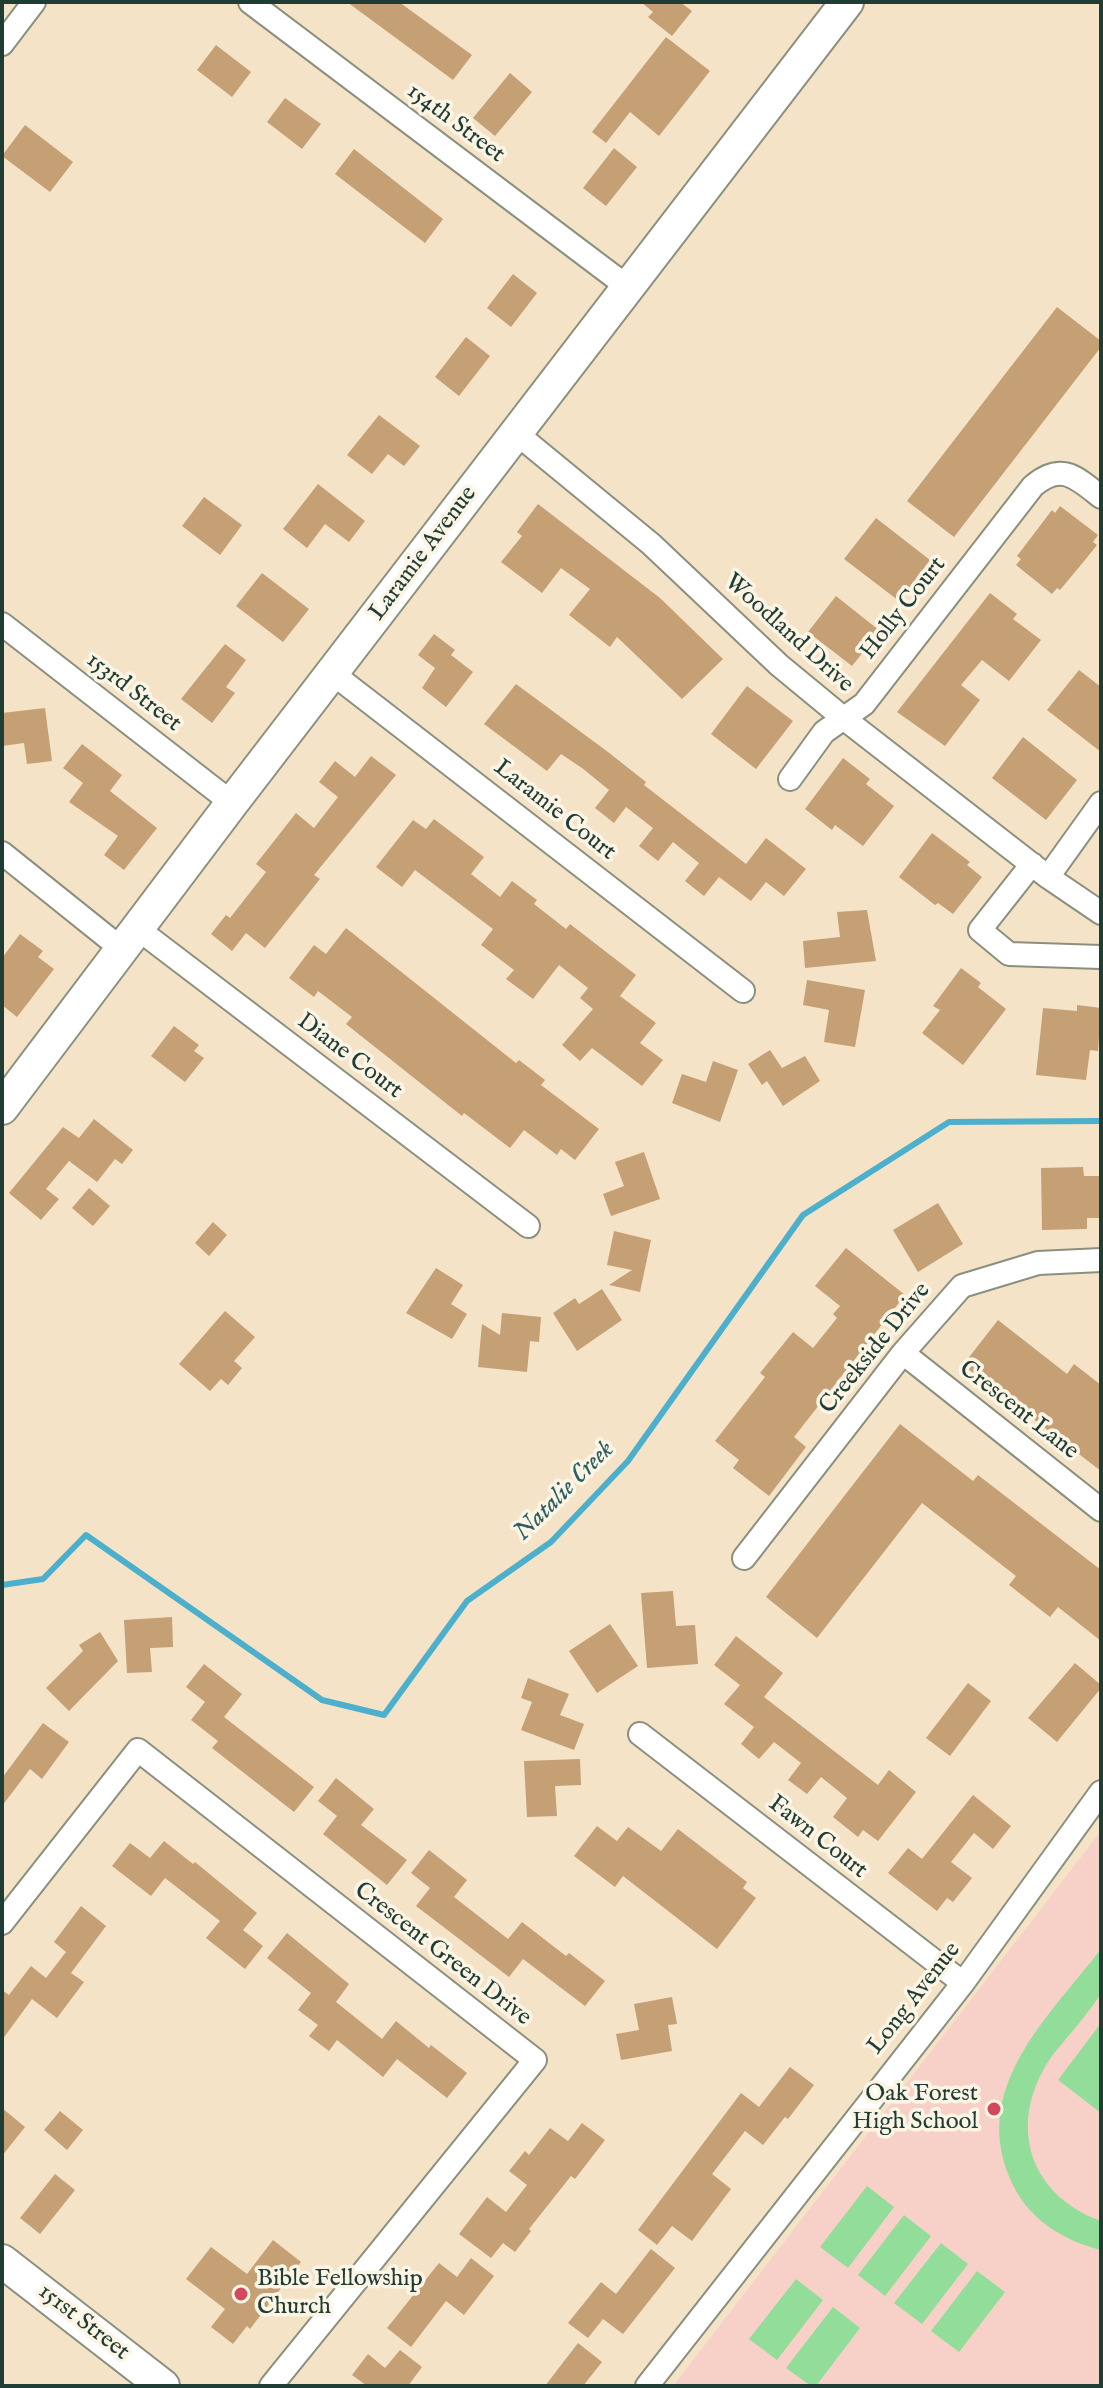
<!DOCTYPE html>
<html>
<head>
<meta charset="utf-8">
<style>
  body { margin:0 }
  #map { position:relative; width:1103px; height:2388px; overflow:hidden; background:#f5e3c8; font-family:"IM FELL English",serif }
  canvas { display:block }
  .frame { position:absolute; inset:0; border:4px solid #1f3d34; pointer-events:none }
</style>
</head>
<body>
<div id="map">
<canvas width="1103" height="2388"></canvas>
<div class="frame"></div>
</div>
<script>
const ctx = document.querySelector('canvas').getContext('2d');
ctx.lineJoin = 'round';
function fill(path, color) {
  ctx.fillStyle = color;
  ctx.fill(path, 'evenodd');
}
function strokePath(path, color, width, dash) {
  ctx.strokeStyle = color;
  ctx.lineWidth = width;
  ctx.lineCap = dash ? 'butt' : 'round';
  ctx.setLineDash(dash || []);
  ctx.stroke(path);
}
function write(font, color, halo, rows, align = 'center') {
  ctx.font = font + ' "IM FELL English",serif';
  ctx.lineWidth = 7;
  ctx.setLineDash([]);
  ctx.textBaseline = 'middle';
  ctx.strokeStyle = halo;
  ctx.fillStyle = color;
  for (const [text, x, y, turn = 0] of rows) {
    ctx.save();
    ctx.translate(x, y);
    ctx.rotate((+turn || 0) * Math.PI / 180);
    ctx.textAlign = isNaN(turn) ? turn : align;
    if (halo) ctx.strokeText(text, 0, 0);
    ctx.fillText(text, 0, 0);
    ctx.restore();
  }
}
fill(new Path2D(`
  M1101,1831v555h-428z`), '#f7d1c8');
fill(new Path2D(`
  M1101,1949c0,12 2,32 0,43 -4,12 -39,51 -49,64 -45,64 -26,138 49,165v29c-36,-9 -70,-29 -87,-63 -48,-96 33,-168 87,-238z
  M1101,2023v90l-43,-33z
  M867,2186l27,21 -46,61 -28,-21z
  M904,2215l27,21 -46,60 -27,-21z
  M941,2243l27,21 -46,60 -28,-21z
  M977,2271l28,21 -46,60 -28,-21z
  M796,2279l27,21 -46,60 -28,-21z
  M833,2307l27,21 -44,58h-5l-25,-18z`), '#92dd9a');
strokePath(new Path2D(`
  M2,1585l41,-6 43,-44 236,165 62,15 83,-114 84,-59 77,-81 175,-246 146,-93 152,-1`), '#4cafcb', 6);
fill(new Path2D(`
  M347,2h52l73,53 -19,25z
  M641,2h39l12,9 -20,25 -24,-19 5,-5z
  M666,37l44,34 -51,65 -29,-24 -24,31 -14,-11z
  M216,45l35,27 -19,25 -35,-27z
  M510,73l22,19 -37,44 -22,-18z
  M285,98l36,26 -19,25 -35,-27z
  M25,125l48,37 -23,30 -48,-36z
  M614,148l23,19 -31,39 -23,-18z
  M354,149l89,70 -18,24 -90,-69z
  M513,274l24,19 -26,34 -24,-19z
  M1057,307l44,34v6l-147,190 -47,-36z
  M466,337l24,19 -31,40 -24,-19z
  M379,415l41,31 -16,20 -16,-12 -16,20 -25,-19z
  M318,484l47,37 -16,21 -24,-18 -18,24 -24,-19z
  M204,497l38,28 -22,30 -38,-29z
  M538,504l122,94 63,61 -41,40 -65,-62 -7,10 -41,-32 21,-26 -29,-21 -19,25 -41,-31 21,-26 -5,-4z
  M1060,506l38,29 -5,7 4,3 -12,15 -25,30 -3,-2 -5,6 -36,-29 5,-6 -4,-3 35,-46 3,3z
  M876,518l54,42 -31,41 -55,-42z
  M262,573l47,36 -26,33 -47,-36z
  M990,593l27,21 -4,5 28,21 -32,41 -27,-21 -21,25 19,15 -35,46 -48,-34z
  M836,596l44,35 -28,35 -44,-34z
  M434,634l21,16 -4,5 22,17 -27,35 -24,-19 13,-20 -17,-13z
  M225,644l21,16 -20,27 9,6 -23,30 -31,-24z
  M1079,670l22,17v65l-54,-42z
  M516,684l92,68 38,30 -2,3 102,79 20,-26 40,31 -22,27 -18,-14 -15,19 -32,-24 -15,19 -19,-15 14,-18 -26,-21 -15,19 -19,-15 14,-18 -27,-21 -12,16 -19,-15 14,-18 -27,-22 -21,-14 -14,17 -63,-47z
  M747,686l46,35 -37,48 -45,-35z
  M45,708l7,53 -25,3 -3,-21 -22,3v-33z
  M1023,737l54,43 -31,40 -54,-42z
  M82,744l40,31 -12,16 47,37 -33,42 -20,-15 14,-19 -49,-34 14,-19 -20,-15z
  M371,756l25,19 -82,100 6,4 -55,69 -19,-15 -14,18 -21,-17 15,-19 4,3 36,-46 -10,-8 40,-51 18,15 24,-31 -19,-15 16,-21 20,16z
  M843,758l27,21 -4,5 28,22 -31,40 -28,-21 -3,5 -27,-21z
  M434,819l50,38 -13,17 29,23 12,-16 25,19 -3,4 32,25 4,-5 66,51 -16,21 36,27 -16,20 23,17 -21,26 -50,-38 -12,13 -18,-16 31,-36 -13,-11 8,-10 -29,-23 -26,34 -27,-20 8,-9 -33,-25 12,-16 -78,-59 -13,17 -26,-20 37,-47 13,9z
  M932,833l38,29 -3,3 15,12 -29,37 -15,-11 -3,2 -36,-28z
  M867,910l9,51 -71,7 -2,-27 37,-4 -3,-25z
  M346,928l170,135 3,-3 26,20 -4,5 58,44 -24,31 -14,-11 -4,6 -33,-25 -14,18 -46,-35 -2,3 -116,-92 6,-7 -34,-26 -4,6 -25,-19 25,-33 12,9z
  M20,934l23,17 -5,6 16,12 -37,48 -15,-12v-47z
  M961,968l20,15 -3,4 28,22 -43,56 -41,-32 18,-23 -7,-4z
  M807,980l58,10 -10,57 -31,-5 5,-32 -26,-5z
  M1077,1005l24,3 -3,43 -8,-1 -4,30 -50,-5 7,-67 34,3z
  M174,1026l25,19 -5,6 10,7 -19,24 -34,-26z
  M770,1050l12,18 23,-12 15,25 -37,25 -16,-25 -5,4 -14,-21z
  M713,1061l25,9 -18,52 -48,-19 10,-29 24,8z
  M94,1119l39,31 -11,14 -7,-5 -18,23 -28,-21 -23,28 13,10 -18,21 -32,-27 54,-66 16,11z
  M644,1152l16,47 -49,17 -8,-22 21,-8 -9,-24z
  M1083,1167l1,9h17v42h-14v11l-45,1 -1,-62z
  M89,1188l21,18 -17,20 -21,-18z
  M938,1203l25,41 -45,28 -25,-42z
  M213,1222l14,13 -18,21 -14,-13z
  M614,1231l37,9 -11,52 -31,-7 23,-15 -25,-5z
  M846,1248l59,47 -111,142 12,10 -37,49 -36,-28 6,-8 -24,-19 50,-64 -5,-4 33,-41 20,16 24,-30 -4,-4 7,-8 -25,-20z
  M436,1268l27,17 -12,19 16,10 -15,25 -46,-26z
  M602,1289l20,31 -45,31 -24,-38 22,-15 4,6z
  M225,1311l30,26 -21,24 8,7 -14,17 -7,-6 -11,12 -31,-27z
  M502,1313l39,4 -2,25 -9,-1 -3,31 -49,-5 4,-43 18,11z
  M998,1320l69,54 7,-10 27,21v86l-138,-106z
  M900,1424l73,57 5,-6 123,95v71l-43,-34 -8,10 -41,-32 7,-9 -94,-73 -105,135 -51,-41z
  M673,1591l3,35 19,-1 3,39 -51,4 -6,-75z
  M172,1617l1,30 -23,1 2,24 -25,1 -3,-53z
  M610,1624l28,42 -41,27 -28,-42z
  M100,1632l18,29 -49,50 -23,-23 37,-37 -4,-6z
  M736,1636l47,37 -19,24 114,88 11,-15 27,22 -38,49 -15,-11 -5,7 -25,-20 14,-19 -26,-21 -14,17 -19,-14 13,-17 -27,-21 -15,17 -18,-15 13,-17 -30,-23 16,-19 -26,-20z
  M1075,1663l26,22v3l-44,54 -29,-24z
  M204,1664l38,30 -18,23 90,70 -20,25 -82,-64 6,-7 -27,-21 14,-18 -19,-15z
  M528,1678l41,16 -9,21 24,9 -10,26 -53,-20 11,-28 -11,-4z
  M968,1683l23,18 -41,55 -24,-18z
  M43,1723l26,19 -27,37 -12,-10 -28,37v-28z
  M580,1759l1,26 -26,1 2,30 -30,1 -3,-56z
  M336,1778l38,31 -13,16 46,35 -20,25 -64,-51 14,-18 -19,-15z
  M973,1795l38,31 -18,23 -19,-16 -23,29 21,16 -19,24 -6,-4 -10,13 -49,-38 20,-25 14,11z
  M597,1826l20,15 11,-14 33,24 17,-22 69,53 -4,6 13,10 -39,51 -94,-73 -8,11 -41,-31z
  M164,1841l29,23 2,-2 62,51 -14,17 20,16 -18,23 -39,-31 14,-17 -55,-43 -14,18 -39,-30 18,-23 20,15z
  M429,1850l38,30 -13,17 54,42 14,-17 44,34 3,-3 36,28 -20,25 -62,-47 -14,18 -93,-71 14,-18 -19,-15z
  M81,1906l25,20 -35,47 13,9 -27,36 -25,-19 -30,41v-50l7,5 22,-29 15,12 20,-26 -12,-10z
  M287,1933l62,51 -13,18 46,37 14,-18 33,27 2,-3 36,28 -20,25 -50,-39 -14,18 -46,-37 -8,11 -20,-15 9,-11 -20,-15 13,-17 -44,-35z
  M672,1997l5,27 -9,1 4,26 -51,9 -5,-26 23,-4 -5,-26z
  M790,2067l24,18 -26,34 -3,-2 -22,28 -18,-14 -33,43 19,15 -39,52 -20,-15 -15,19 -19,-15 103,-137 18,14z
  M2,2108l23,19 -23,29z
  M60,2111l23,19 -16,20 -23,-20z
  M582,2123l23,17 -30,39 -4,-3 -42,53 2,2 -16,21 -12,-9 -12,15 -32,-24 28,-37 19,15 21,-27 -18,-14 16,-20 4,4 21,-27 18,13z
  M55,2174l20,16 -35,44 -20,-16z
  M273,2240l28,22 -51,67 -3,-3 -14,18 -22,-17 14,-18 -39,-30 25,-32 36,27z
  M651,2249l24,19 -52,66 -20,-15 -15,19 -20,-15 33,-41 15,12z
  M471,2258l23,18 -30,39 -18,-14 -35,46 -24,-19 52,-65 18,14z
  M578,2343l24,19 -19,24h-38z
  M400,2350l22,17 -14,19h-41l-15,-11 16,-21 17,14z`), '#c4a074');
const street = new Path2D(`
  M250,2l379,286
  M2,44l32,-42
  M516,433l135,111 128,121 63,52 206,160 53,36
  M2,624l230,179
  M332,673l411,318
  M790,779l34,-47 40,-28 169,-218c28,-24 43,-9 68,11
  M2,853l121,97
  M1032,864l-52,66 29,24 92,3
  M1048,877l53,-74
  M138,929l390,297
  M903,1353l198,157
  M744,1558l159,-205 59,-67 76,-23 63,-3
  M640,1734l323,249
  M2,1923l136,-173 397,310 -264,326
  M647,2386l316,-403 138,-191`);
const secondary = new Path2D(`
  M2,1108l230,-305 615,-801
  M2,2261l161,125`);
strokePath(street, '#8a907e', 26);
strokePath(secondary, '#8a907e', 36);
strokePath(street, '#fff', 22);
strokePath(secondary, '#fff', 32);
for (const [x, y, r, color] of [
  [994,2109,8,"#d1495b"],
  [241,2294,8,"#d1495b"]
]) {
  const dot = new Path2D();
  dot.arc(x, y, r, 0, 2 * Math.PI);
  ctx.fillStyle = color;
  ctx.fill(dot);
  strokePath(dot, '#fcf5e5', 3);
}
write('24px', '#1f3d34', '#fcf5e5', [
  ["154th Street",455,124,37],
  ["Laramie Avenue",424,554,-53],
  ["Holly Court",904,609,-52],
  ["Woodland Drive",788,634,42],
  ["153rd Street",133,693,38],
  ["Laramie Court",554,811,38],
  ["Diane Court",349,1057,37],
  ["Creekside Drive",876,1349,-51],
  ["Crescent Lane",1018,1411,38],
  ["Fawn Court",817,1838,38],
  ["Crescent Green Drive",442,1955,38],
  ["Long Avenue",915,1999,-52],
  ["151st Street",83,2323,38]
]);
write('24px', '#1f3d34', '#fcf5e5', [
  ["Oak Forest",978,2095],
  ["High School",978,2123],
  ["Bible Fellowship",257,2280,"left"],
  ["Church",257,2308,"left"]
], 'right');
write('italic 26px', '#2c5f61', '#fcf5e5', [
  ["Natalie Creek",565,1492,-45]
]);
</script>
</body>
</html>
